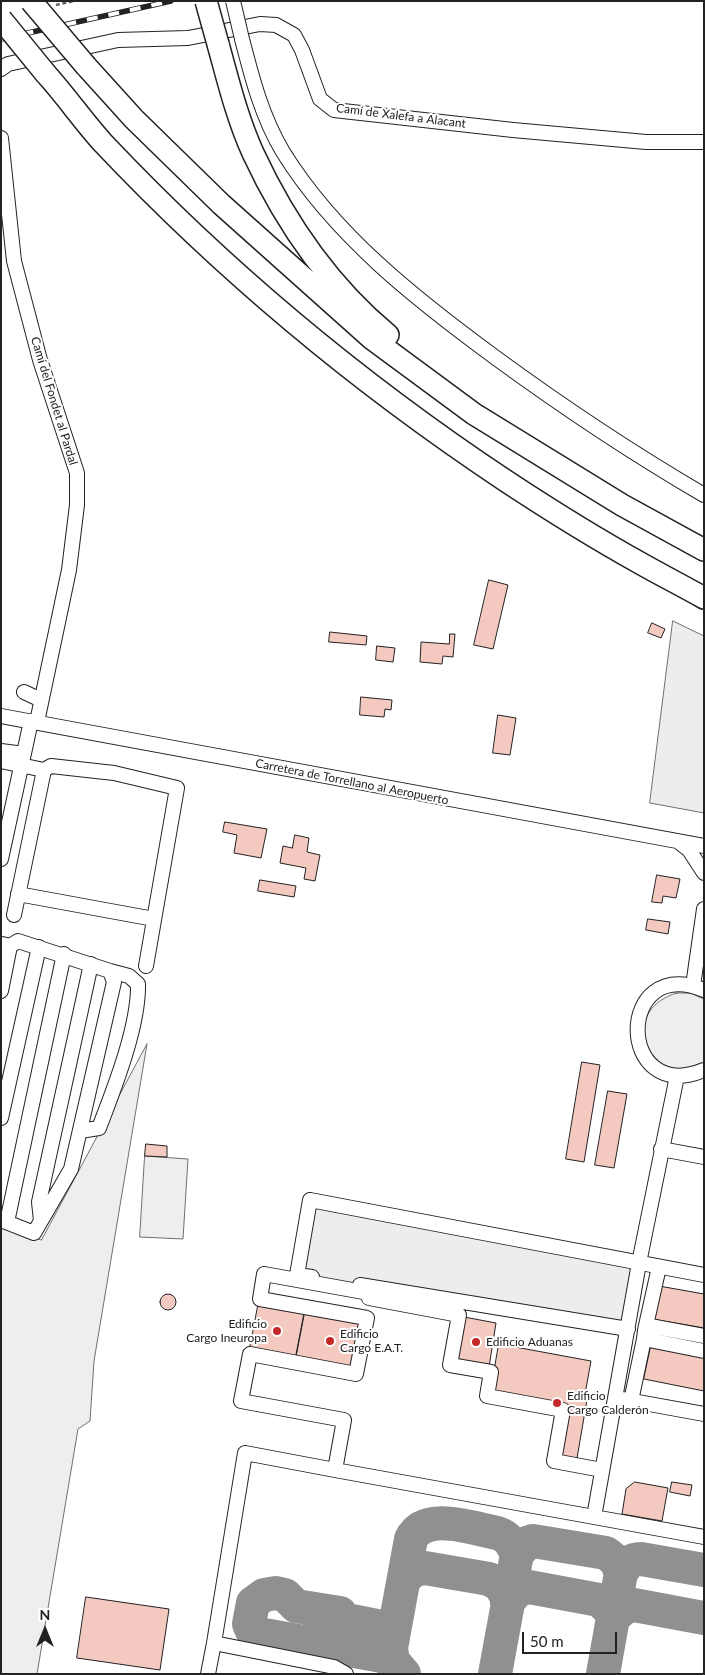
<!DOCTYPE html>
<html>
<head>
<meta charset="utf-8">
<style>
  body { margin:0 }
  #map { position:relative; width:705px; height:1675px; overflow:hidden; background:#fff; font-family:Lato,sans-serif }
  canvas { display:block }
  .frame { position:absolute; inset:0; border:2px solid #222; pointer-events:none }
  .north { position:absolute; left:20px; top:1605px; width:50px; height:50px; -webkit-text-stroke:4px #fff; paint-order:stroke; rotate:0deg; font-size:14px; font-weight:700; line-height:20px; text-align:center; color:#222 }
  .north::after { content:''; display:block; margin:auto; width:18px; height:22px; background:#222; clip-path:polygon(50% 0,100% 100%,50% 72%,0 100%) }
  .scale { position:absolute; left:522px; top:1632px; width:95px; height:22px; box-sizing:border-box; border:2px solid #222; border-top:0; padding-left:6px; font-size:15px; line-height:18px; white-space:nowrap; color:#222; -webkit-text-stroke:4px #fff; paint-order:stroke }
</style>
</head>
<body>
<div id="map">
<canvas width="705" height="1675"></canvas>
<div class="frame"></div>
<div class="north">N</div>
<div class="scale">50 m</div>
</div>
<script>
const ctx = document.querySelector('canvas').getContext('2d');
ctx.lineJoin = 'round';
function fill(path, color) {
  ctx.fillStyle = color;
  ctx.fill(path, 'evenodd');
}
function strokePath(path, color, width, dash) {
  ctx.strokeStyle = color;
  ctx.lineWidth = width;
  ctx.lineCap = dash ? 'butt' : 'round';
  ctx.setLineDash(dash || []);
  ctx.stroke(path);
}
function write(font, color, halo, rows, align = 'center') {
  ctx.font = font + ' Lato,sans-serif';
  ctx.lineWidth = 4;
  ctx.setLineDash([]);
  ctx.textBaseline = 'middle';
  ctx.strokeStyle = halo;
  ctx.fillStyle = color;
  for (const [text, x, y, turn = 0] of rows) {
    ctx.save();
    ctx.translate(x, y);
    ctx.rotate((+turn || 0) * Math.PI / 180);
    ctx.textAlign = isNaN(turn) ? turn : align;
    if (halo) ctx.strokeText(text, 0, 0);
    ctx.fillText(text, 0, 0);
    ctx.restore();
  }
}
const green = new Path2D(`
  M677,993h13l14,6v64c-53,29 -90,-52 -27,-70z
  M147,1044l-53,317 -4,60 -12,8 -41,245h-36v-449l40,15z
  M145,1156l43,3 -5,80 -43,-2z`);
fill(green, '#eee');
strokePath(green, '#6f6f6f', 1);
const parking = new Path2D(`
  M673,621l31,15v177l-54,-10z
  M310,1200l329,63 -11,66 -331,-54z`);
fill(parking, '#ededed');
strokePath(parking, '#6f6f6f', 1);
strokePath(new Path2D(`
  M405,1578l9,-8 11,-2 64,11 11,6 8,14
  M507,1603l11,-13 11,-3 70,13 10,9 4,9 11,-10 10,-3 70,13
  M340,1613l-44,-7 -11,-11 -9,-2 -12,2 -11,8 -4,21 4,9 129,23 11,5
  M316,1614l66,13 10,14
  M404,1674l-11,-13 -2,-13 20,-109c14,-28 60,-11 86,-6 12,4 14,10 20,21
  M495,1674l22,-120 10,-11 6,-2 73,12 10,8 5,12
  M603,1674l18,-101c6,-9 9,-14 20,-14l63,11`), '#909090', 34);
const building = new Path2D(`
  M489,580l19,5 -15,64 -19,-4z
  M652,623l13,6 -4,9 -13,-5z
  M330,632l37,4 -1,9 -37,-3z
  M450,634h5l-2,23 -10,-1 -1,8 -22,-2 1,-20 28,2z
  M377,646l18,2 -2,14 -17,-2z
  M361,697l31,3 -1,10 -6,-1 -1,8 -24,-2z
  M498,715l18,3 -6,37 -17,-2z
  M225,822l42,7 -6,29 -27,-5 3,-18 -14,-3z
  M295,835l14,3 -2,14 13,3 -5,26 -11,-2 2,-11 -26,-5 3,-17 9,2z
  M657,875l23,4 -4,19 -13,-2 -1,7 -10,-1z
  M260,880l36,6 -2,11 -36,-6z
  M648,919l22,3 -2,12 -22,-4z
  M582,1062l18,3 -16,97 -18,-3z
  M608,1091l19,3 -13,74 -19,-3z
  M146,1144l21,2v11l-22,-1z
  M659,1286l45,8v34l-51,-9z
  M160 1302a8 8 0 1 1 16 0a8 8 0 1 1-16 0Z
  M259,1301l46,9 -10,52 -46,-9z
  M305,1310l59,10 -10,53 -59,-11z
  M464,1317l32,6 -7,44 -33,-5z
  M499,1344l92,17 -6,33h3l-12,70 -20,-4 9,-51 -75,-13z
  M651,1346l53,10v35l-60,-12z
  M635,1482l33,6 -6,33 -40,-7 4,-25z
  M672,1482l20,3 -2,11 -20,-4z
  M86,1597l83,12 -9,61 -83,-12z`);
fill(building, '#f3c9c0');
strokePath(building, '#222', 1);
const minor = new Path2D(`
  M242,39c10,39 20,78 41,113 52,84 134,148 213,206 67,49 136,95 208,137
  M1,69l7,-5 110,-24 70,-2 72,-14 16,1 18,10 8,15 18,49 14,11 179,20 133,12h58
  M1,138l13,123 26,99 37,113v32l-8,65 -32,152
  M24,692l17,8
  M1,716l703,130
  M1,751l23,3
  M1,761l43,9 -30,145
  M44,770l7,-4 63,7 63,15 -31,178
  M680,843l9,7 15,23
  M1,859l30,-138
  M18,894l136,25
  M693,986l11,-77
  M704,990c-89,-36 -88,116 0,80
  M1,991l9,-45 -8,-2
  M677,1076l-38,187 -45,254 110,20
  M1,1118l38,-171
  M80,1131l19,-3c15,-39 40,-102 39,-144l-9,-8 -19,-5
  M661,1149l43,8
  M1,1220l33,13 37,-64 43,-187 -4,-11 -92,-30 -8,5
  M41,1221l-2,-19 52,-238
  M7,1222l57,-268
  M312,1277l-15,-2 13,-75 394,75
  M360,1285l268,44
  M645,1330l14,-63
  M704,1336l-54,-10 -5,4 -1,9 60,12
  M616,1398l88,16
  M631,1401l13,-62
  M594,1517l-259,-47 9,-50 -103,-19 9,-47 106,20 11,-56 -107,-19 4,-25 105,19v5l90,17 -9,50 41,7 -4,24 76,14 -9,51 48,9
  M214,1643l31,-190 90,17
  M208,1674l6,-31 120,24 12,7`);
const highway = new Path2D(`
  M218,44c10,36 19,74 35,109 32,69 76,133 135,182
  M86,66l48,53 87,85 150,134 103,76 148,91 82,45
  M46,74c20,22 37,47 57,69 120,127 257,241 403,338 44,29 89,57 134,82 21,12 43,23 64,35`);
strokePath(minor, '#222', 16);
strokePath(highway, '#222', 24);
strokePath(new Path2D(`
  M56,5l18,-4`), '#646464', 2.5, [4, 2.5]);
strokePath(minor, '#fff', 14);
strokePath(highway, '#fff', 21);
const rail = new Path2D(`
  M1,39l170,-38`);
strokePath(rail, '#222', 5.5);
strokePath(rail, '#fff', 4, [11]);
const minorBridge = new Path2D(`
  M233,1l9,38`);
const highwayBridge = new Path2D(`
  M31,1l55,65
  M206,1l12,43
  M1,19l45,55`);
strokePath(minorBridge, '#222', 16, []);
strokePath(highwayBridge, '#222', 24, []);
strokePath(minorBridge, '#fff', 14);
strokePath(highwayBridge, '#fff', 21);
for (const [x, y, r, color] of [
  [277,1331,5,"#c62828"],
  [330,1341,5,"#c62828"],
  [476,1342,5,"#c62828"],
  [557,1403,5,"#c62828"]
]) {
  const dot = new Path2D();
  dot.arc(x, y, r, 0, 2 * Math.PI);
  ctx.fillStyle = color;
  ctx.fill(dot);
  strokePath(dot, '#fff', 2);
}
write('12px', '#222', '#fff', [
  ["Camí de Xalefa a Alacant",401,116,7],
  ["Camí del Fondet al Pardal",54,401,73],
  ["Carretera de Torrellano al Aeropuerto",352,782,11]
]);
write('12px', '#222', '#fff', [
  ["Edificio",267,1324,"right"],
  ["Cargo Ineuropa",267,1338,"right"],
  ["Edificio",340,1334],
  ["Cargo E.A.T.",340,1348],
  ["Edificio Aduanas",486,1342],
  ["Edificio",567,1396],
  ["Cargo Calderón",567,1410]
], 'left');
</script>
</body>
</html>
